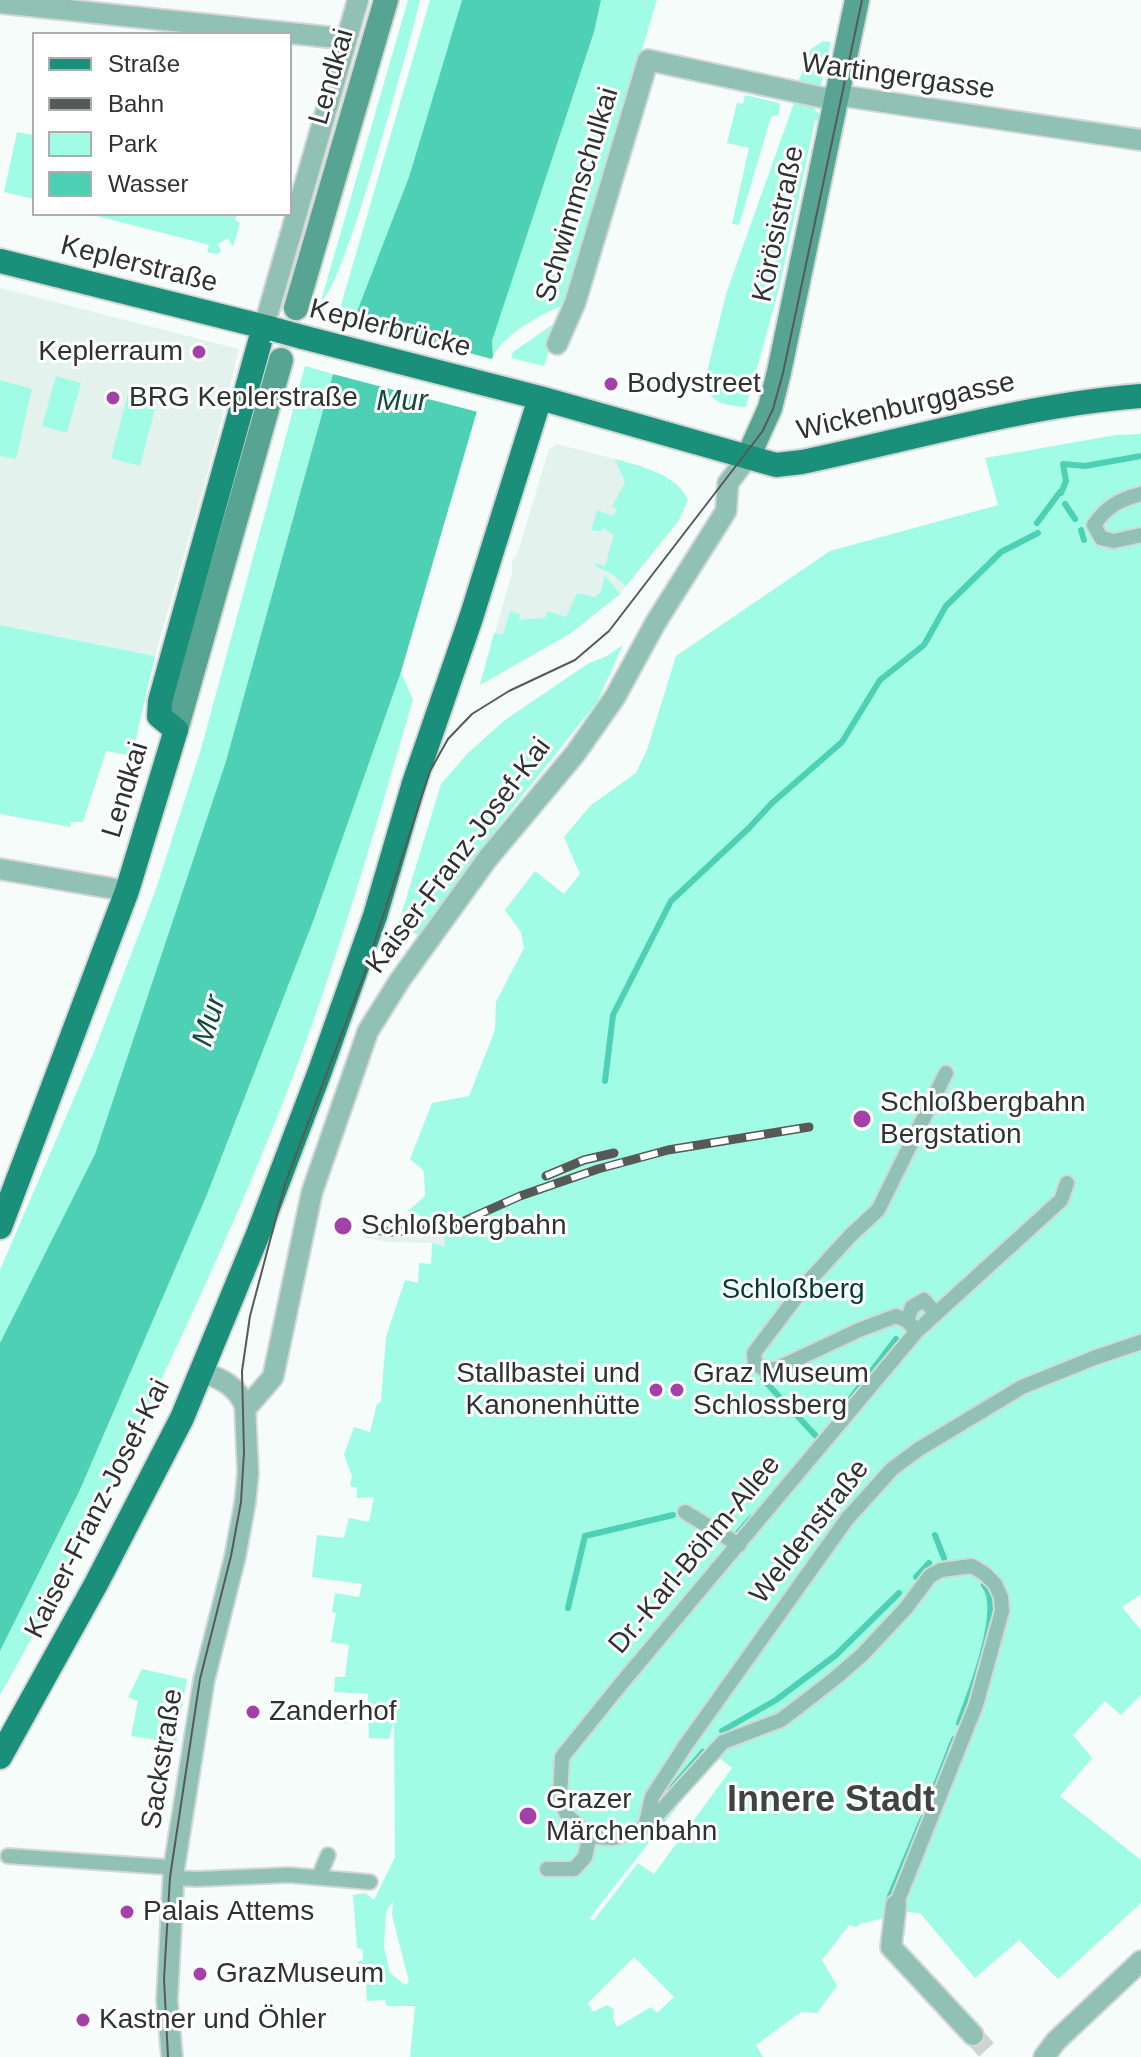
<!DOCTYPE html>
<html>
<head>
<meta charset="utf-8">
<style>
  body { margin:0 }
  #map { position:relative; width:1141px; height:2057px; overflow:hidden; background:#f6fcfa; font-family:Helvetica,sans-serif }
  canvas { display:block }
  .legend { position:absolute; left:32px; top:32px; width:260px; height:184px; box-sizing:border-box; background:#fff; border:2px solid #acadad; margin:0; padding:10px 14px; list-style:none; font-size:24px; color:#303231 }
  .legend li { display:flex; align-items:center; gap:16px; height:40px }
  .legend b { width:40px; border:2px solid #acadad }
</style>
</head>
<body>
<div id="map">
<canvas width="1141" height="2057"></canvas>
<ul class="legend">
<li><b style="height:10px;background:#1a8f79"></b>Straße</li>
<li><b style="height:10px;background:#575958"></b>Bahn</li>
<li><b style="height:22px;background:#a0fce4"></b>Park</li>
<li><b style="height:22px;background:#4dd0b4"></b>Wasser</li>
</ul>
</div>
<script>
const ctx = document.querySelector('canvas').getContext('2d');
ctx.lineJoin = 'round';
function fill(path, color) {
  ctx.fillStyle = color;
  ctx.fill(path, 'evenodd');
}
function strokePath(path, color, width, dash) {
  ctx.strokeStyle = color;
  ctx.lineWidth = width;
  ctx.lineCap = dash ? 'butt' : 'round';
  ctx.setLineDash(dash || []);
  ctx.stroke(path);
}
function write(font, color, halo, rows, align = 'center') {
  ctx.font = font + ' Helvetica,sans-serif';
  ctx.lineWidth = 6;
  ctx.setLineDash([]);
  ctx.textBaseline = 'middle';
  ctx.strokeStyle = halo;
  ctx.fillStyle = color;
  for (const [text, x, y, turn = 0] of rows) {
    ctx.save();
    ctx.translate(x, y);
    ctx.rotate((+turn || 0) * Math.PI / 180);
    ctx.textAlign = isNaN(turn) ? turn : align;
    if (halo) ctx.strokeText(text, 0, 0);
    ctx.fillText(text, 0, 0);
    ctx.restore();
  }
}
fill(new Path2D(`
  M0,288l239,61 -28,112 -56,195 -155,-31z
  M557,444l77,20 45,56 -59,74 -49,39 -91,52 32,-112v-12l6,-9 31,-103z
  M444,1215l2,33 -14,-5 -43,-1 -25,-4 2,-17z
  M296,1709h51v14l-52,-1z`), '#e4f2ee');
fill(new Path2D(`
  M408,0h12l-8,32c-11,38 -69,257 -91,269z
  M430,0h32l-53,177 -55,146 -17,-4z
  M601,0h56l-93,305c-24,10 -57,27 -71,51l-1,-15 102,-309z
  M823,41l8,1 -10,43 -1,3 -24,-1 15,-38z
  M745,95l34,8 1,3 -2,9 -7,2 -32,108 -7,-1 17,-76 -22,-5 10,-40 6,1z
  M795,100l18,7 8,10 -1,5 -5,-1 -36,168 -33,118c-22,-2 -40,-3 -40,-31l20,-82z
  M17,132l17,3v64l-30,-7z
  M89,214h148l-2,6 5,3 -7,24 -5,-9 -10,6 3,7 -4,3 -10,-2 2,-7z
  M559,320l-15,46 -33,-8 2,-6z
  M305,366l28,8 -107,387 -131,393 -95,189v-73l93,-216 62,-162 46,-143z
  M56,376l25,7 -14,50 -25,-7z
  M0,380l32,9 -16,70 -16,-3z
  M128,394l29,7 -17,65 -29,-8z
  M1141,434v1160l-19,13 19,23v65l-20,20 -16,-14 -32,34 19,23 -32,38 81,64v43l-83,76 -39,-39 -44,38 -55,-65 -12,-1 -48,12 -3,3 -8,-2 -27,35 15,26 -20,27 -16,-1 -45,33 7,12h-353l5,-51h-28l-2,-6 -18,1 -2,-29 -7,-1v-10h5v-12l-6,-1 -4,-53 12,-2 9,7 21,-43 -1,-136 -5,18 -20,-1 -1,-44 -34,-2 1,-15h10l4,-32 -18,-3 5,-29 -4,-1 3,-19 24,4 3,-13 -50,-7 5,-42 27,3 5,-20 20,4 5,-25 -17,1v-10l-7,-2 2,-10 -8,-21 10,-28 16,5 7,-28 4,-2 5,-65 19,-57 13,3 1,-20 12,1 1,-21 13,4 -3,-31 -15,2 -20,-6 18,-16 -1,-25 -14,-12 22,-56 37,-7 26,-66 1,-28 28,-54 -3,-16 -16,-22 30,-39 29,23 16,-20 -16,-37 26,-31 46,-33 11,-23 29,-94 154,-105 168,-46 -13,-47 131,-23zM717,1756l15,12 -78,106 -16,-11 -44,57 -5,-1zM393,1901l-1,14 17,67 -4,3 -15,-12 -6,-26 2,-35zM634,1957l40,40 -17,16 -6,-6 -34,20 -4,-9 1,-9 -7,-4 -14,7 -5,-9z
  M615,459c25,7 62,15 73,41l-9,20 -53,66 -14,-12 -17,-8 1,-3 9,3 9,-31 -11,-7 -2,4 -10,-2 6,-20 16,6 4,-6 -5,-3 13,-25z
  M605,575l15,19 -49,39 -91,52 14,-52 9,1 7,-23 10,3 -1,6 26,-2 2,-7 19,6 11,-24 17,4 7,-5z
  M0,625l155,31 -23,100 -26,-5 -23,71h-12l-1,5 -70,-13z
  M623,645l-26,57 -100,126 -78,108 -20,-14 42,-138 27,-31 37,-33 84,-57 16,-6z
  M401,672l12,28c-40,135 -78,271 -130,402 -42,107 -90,211 -139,314 -46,95 -92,188 -144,279v-44l79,-159 127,-295 108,-278z
  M142,1669l45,10 -11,64 -45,-7 7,-35 -10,-4z`), '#a0fce4');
fill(new Path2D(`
  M462,0h139l-7,32 -102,309 1,15 -92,316 -87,247 -108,278 -127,295 -79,159v-308l95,-189 131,-393 107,-387 76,-197z`), '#4dd0b4');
fill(new Path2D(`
  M351,322l141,37 5,-9v7l-62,206 43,-151 -149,-39z`), '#f6fcfa');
strokePath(new Path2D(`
  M1061,493l5,-12 -3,-17 22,2 56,-10
  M1065,504l10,15
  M1037,523l23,-31
  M1081,530l3,10
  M605,1081l8,-66 58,-114 78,-73 23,-25 70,-61 38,-62 44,-35 22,-39 55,-54 37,-19
  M763,1379l21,23
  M789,1407l27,29
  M835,1419l61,-80
  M935,1535l9,23
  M733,1539l18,-21
  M916,1577l13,-14
  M568,1608l17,-72 88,-21
  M959,1723c11,-28 45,-115 25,-138
  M722,1731l54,-31 60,-45 63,-62
  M661,1800l42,-48
  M926,1810l28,-71
  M888,1901l35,-83`), '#4dd0b4', 6);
strokePath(new Path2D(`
  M973,2035l20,22`), '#ced4d2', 20, [20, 10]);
const pedestrian = new Path2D(`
  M1141,494c-21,5 -35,13 -47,31l7,13 13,3 27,-6
  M907,1321l5,-14 12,-7 12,14
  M917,1331l-10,-10 -11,-5 -37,14 -83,39 -11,1 -10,-7 -1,-10 53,-70 43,-47 28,-26 68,-137
  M685,1512l54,33
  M646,1823l6,-26 33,-51 162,-227 45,-50 27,-20 103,-62 72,-29 47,-16
  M8,1856l159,11
  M547,1869h27l11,-12 5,-23
  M319,1877l9,-22
  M173,1878l25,1 91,-4 81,7
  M896,1905l80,-200 26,-94 -1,-14 -6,-13 -10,-10 -13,-8 -31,4 -11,6 -24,32 -44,47 -29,25 -52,40 -58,22 -66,73 -18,16 -26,7 -15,-1 -15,-6 -16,-16 -7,-18 2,-40 58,-72 297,-354 144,-131 6,-17`);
const minor = new Path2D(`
  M0,3l347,36
  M264,327l94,-327
  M557,344l18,-41 73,-243 176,38 13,-3 304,45
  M0,869l127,22
  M245,1406h3l25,-29 39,-185 56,-161 32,-51 88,-122 87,-104 40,-57 41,-75 70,-111 2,-28 20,-26
  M896,1905l-5,42 82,88
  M172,2057l-5,-57 7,-132 30,-188 31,-123 10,-54 3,-30 -3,-67c-8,-20 -23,-27 -43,-34
  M1044,2057l12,-16 85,-80`);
const secondary = new Path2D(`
  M296,308l90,-308
  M748,457l22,-49 9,-36 78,-372
  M176,730l105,-370`);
const primary = new Path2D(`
  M0,261l273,68
  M302,337l238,61 236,67 26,-3c113,-24 224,-57 339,-66
  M0,1227l127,-336 49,-161 -17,-14 1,-15 104,-374
  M0,1757l96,-173 86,-166 76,-184 62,-163 55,-155 39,-133 57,-165 69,-220`);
strokePath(pedestrian, '#d2d8d6', 18);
strokePath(minor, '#d2d8d6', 24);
strokePath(secondary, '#d2d8d6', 28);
strokePath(primary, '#d2d8d6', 28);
strokePath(pedestrian, '#91c1b4', 14);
strokePath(minor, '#91c1b4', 20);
strokePath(secondary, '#57a492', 24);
strokePath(primary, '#1a8f79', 24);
strokePath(new Path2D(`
  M168,2057l-4,-78 6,-102 30,-198 31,-123 10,-54 3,-50 -2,-81 8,-55 35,-132 79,-209 66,-204 18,-32 24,-25 37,-23 66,-31 34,-29 153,-199 11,-23 10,-36 79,-373`), '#575958', 2);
const rail = new Path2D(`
  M546,1176l38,-16 30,-7
  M365,1229l27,3 43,-3 29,-8 56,-25 78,-27 70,-19 141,-23`);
strokePath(rail, '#575958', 9);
strokePath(rail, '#fff', 6, [18]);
const primaryBridge = new Path2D(`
  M273,329l29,8`);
strokePath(primaryBridge, '#d2d8d6', 28, []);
strokePath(primaryBridge, '#1a8f79', 24);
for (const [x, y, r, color] of [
  [199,352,8,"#a441a8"],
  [611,384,8,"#a441a8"],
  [113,398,8,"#a441a8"],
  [862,1119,10,"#a441a8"],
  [343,1226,10,"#a441a8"],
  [656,1390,8,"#a441a8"],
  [677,1390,8,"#a441a8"],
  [253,1712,8,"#a441a8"],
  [528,1816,10,"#a441a8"],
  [127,1912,8,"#a441a8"],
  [200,1974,8,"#a441a8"],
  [83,2020,8,"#a441a8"]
]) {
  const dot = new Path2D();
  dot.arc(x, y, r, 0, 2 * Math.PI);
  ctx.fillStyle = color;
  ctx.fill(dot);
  strokePath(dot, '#fff', 3);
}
write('28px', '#303231', '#fff', [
  ["Lendkai",332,77,-74],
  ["Wartingergasse",898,77,8],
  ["Schwimmschulkai",578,195,-73],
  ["Körösistraße",779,224,-78],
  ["Keplerstraße",139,265,14],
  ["Keplerbrücke",390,329,14],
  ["Wickenburggasse",906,407,-13],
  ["Lendkai",126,790,-73],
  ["Kaiser-Franz-Josef-Kai",459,856,-53],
  ["Kaiser-Franz-Josef-Kai",98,1509,-63],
  ["Weldenstraße",810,1532,-52],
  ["Dr.-Karl-Böhm-Allee",695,1555,-50],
  ["Sackstraße",163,1759,-81]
]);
write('28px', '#303231', '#fff', [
  ["Keplerraum",183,352,"right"],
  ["Bodystreet",627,384],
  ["BRG Keplerstraße",129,398],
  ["Schloßbergbahn",880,1103],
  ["Bergstation",880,1135],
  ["Schloßbergbahn",361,1226],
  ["Stallbastei und",640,1374,"right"],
  ["Kanonenhütte",640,1406,"right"],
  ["Graz Museum",693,1374],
  ["Schlossberg",693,1406],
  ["Zanderhof",269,1712],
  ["Grazer",546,1800],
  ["Märchenbahn",546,1832],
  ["Palais Attems",143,1912],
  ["GrazMuseum",216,1974],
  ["Kastner und Öhler",99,2020]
], 'left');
write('28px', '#003b30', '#fff', [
  ["Schloßberg",793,1290]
]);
write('italic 30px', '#124a3f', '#fff', [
  ["Mur",402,402],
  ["Mur",210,1021,-73]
]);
write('bold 36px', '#3f4443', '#fff', [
  ["Innere Stadt",831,1801]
]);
</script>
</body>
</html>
